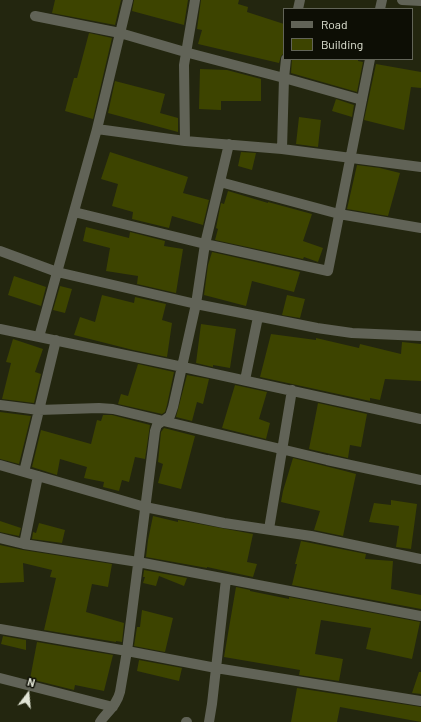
<!DOCTYPE html>
<html>
<head>
<meta charset="utf-8">
<style>
  body { margin:0 }
  #map { position:relative; width:421px; height:722px; overflow:hidden; background:#23260f; font-family:Barlow,sans-serif }
  canvas { display:block }
  .legend { position:absolute; left:283px; top:8px; width:130px; height:52px; box-sizing:border-box; background:#0d0e05; border:1px solid #626458; margin:0; padding:5px 7px; list-style:none; font-size:12px; color:#e1e4d5 }
  .legend li { display:flex; align-items:center; gap:8px; height:20px }
  .legend b { width:20px; border:1px solid #626458 }
  .north { position:absolute; left:8px; top:674px; width:40px; height:40px; -webkit-text-stroke:3px #0d0e05; paint-order:stroke; rotate:16deg; font-size:11px; font-weight:700; line-height:16px; text-align:center; color:#e1e4d5 }
  .north::after { content:''; display:block; margin:auto; width:14px; height:18px; background:#e1e4d5; clip-path:polygon(50% 0,100% 100%,50% 72%,0 100%) }
</style>
</head>
<body>
<div id="map">
<canvas width="421" height="722"></canvas>
<ul class="legend">
<li><b style="height:5px;background:#616357"></b>Road</li>
<li><b style="height:11px;background:#3d4400"></b>Building</li>
</ul>
<div class="north">N</div>
</div>
<script>
const ctx = document.querySelector('canvas').getContext('2d');
ctx.lineJoin = 'round';
function fill(path, color) {
  ctx.fillStyle = color;
  ctx.fill(path, 'evenodd');
}
function strokePath(path, color, width, dash) {
  ctx.strokeStyle = color;
  ctx.lineWidth = width;
  ctx.lineCap = dash ? 'butt' : 'round';
  ctx.setLineDash(dash || []);
  ctx.stroke(path);
}
fill(new Path2D(`
  M55,0h66l-6,25 -63,-12z
  M134,0h54l-4,25 -52,-14z
  M201,0h38l-1,4 10,3 -1,5 37,12v29l-3,3 -2,7 -81,-19 4,-14 -5,-1z
  M89,33l23,5 -19,81 -28,-8 9,-33h3z
  M292,59h66v2l5,1 -6,30 -66,-19z
  M376,64l45,8v16l-10,-1 -7,43 -40,-10z
  M200,69l27,1 34,9v22h-40v9l-22,-1z
  M115,81l50,13 -5,19 18,5v14l-70,-19z
  M336,99l18,6 -2,12 -20,-6z
  M299,117l22,3 -3,27 -22,-3z
  M110,152l78,25 -5,16 26,7 -6,25 -31,-9 -3,12 -37,-9 1,-7 -21,-6 6,-22 -17,-5z
  M241,152l15,1 -4,17 -14,-4z
  M357,165l23,3 20,5 -12,43 -41,-7z
  M228,191l40,12v-1l44,12 -9,27 20,7 -5,14 -14,-5 -1,2 -88,-19 3,-11 -2,-1 5,-25 3,1z
  M86,227l43,11 1,-6 35,9 -1,5 19,3 -7,44 -39,-9 1,-8 -32,-5 4,-23 -27,-7z
  M212,252l88,20 -6,20 -42,-11 -6,25 -42,-11 4,-30z
  M14,276l32,11 -5,19 -33,-11z
  M60,286l12,3 -7,24 -12,-3z
  M102,295l32,8 1,-6 31,7 -4,16 10,3 -5,34 -34,-7 -59,-15 6,-18 15,5z
  M287,295l18,4 -5,19 -18,-3z
  M201,324l35,5 -6,39 -17,-3v2l-17,-4z
  M271,334l45,6v-2l43,10 1,-4 41,10 1,-12 19,2v37l-36,-2 -5,21 -10,-2v3l-110,-24z
  M13,339l30,10 -8,23 6,2 -7,29 -32,-4 9,-36 -5,-1z
  M138,364l36,8 -7,33 -2,7 -3,2 -44,-10 3,-10 7,2z
  M187,375l22,4 -6,25 -6,-2 -5,19 -16,-4z
  M235,385l32,7 -8,27 11,4 -4,16 -44,-11z
  M318,403l49,11 -6,33 -11,-2 -2,13 -39,-9z
  M0,412l31,4 -12,48 -19,-5z
  M103,415h9l38,10 -5,34 -10,-2 -6,25 -7,-2 -3,11 -16,-4 1,-5 -20,-4 3,-11 -27,-8 -3,16 -25,-8 9,-37 50,14 6,-24 4,1z
  M164,428l31,8 -14,53 -23,-6 5,-19 -5,-2 3,-30z
  M293,458l52,13 11,3 -13,62 -29,-6 6,-19 -39,-9 2,-11z
  M391,500l26,4 -6,45 -15,-2 3,-21 -30,-4 5,-19 17,2z
  M153,516l25,6v-2l75,14 -6,28 10,2 -4,13 -46,-10v1l-61,-11 2,-17z
  M0,521l21,7 -2,8 -19,-4z
  M39,523l26,7 -3,13 -30,-4 1,-7 3,1z
  M301,541l65,13 -1,5 28,2 -2,28 30,6v14l-129,-24 5,-21h-2z
  M0,545l23,5 89,14 -4,23 -16,-3 -6,28 38,11 -2,19 -6,-1v1l-72,-12 12,-52 -6,-1 2,-7 -29,-7 1,19 -24,1z
  M144,570l43,8 -3,8 -25,-10 -3,10 -13,-3 2,-6h-2z
  M236,587l14,3v1l39,8v-2l131,25 -8,37 -46,-10 5,-21 -50,-8 -6,34 28,5 -4,22 -40,-6 1,-5 -76,-13z
  M142,610l31,8 -8,34 -31,-6 3,-19h3z
  M3,636l23,4v10l-25,-6z
  M37,642l76,13 -9,36 -29,-6 -1,5 -44,-11z
  M139,660l43,8 -3,13 -42,-10z
  M419,672h2v22l-9,-1z
  M297,688l124,19v15l-81,-15 -3,15h-46z`), '#3d4400');
strokePath(new Path2D(`
  M402,0l19,1
  M298,9l2,-9
  M380,9l2,-9
  M35,16l85,17 65,19 99,26 78,22
  M97,129l31,-129
  M185,141l-1,-76 11,-65
  M282,149l2,-71 2,-19
  M220,182l119,32 82,14
  M74,212l131,32 123,27 42,-212
  M0,251l57,21 139,32 121,24 35,5 69,3
  M0,329l183,38 238,52
  M39,337l58,-208 88,12 97,8 139,18
  M245,380l13,-63
  M0,405l39,5 60,-2 14,1 214,51 94,20
  M0,465l145,42 79,16 87,13 110,23
  M24,472l32,-132
  M269,529l23,-139
  M0,538l24,6 114,18 283,54
  M24,544l14,-68
  M0,629l127,22 89,17 205,33
  M0,678l113,29
  M100,722c7,-10 17,-17 20,-30l7,-41 28,-220 2,-6 13,-9 3,-9 23,-103 9,-60 24,-100
  M186,722h1
  M209,722l3,-18 14,-125`), '#616357', 10);
</script>
</body>
</html>
